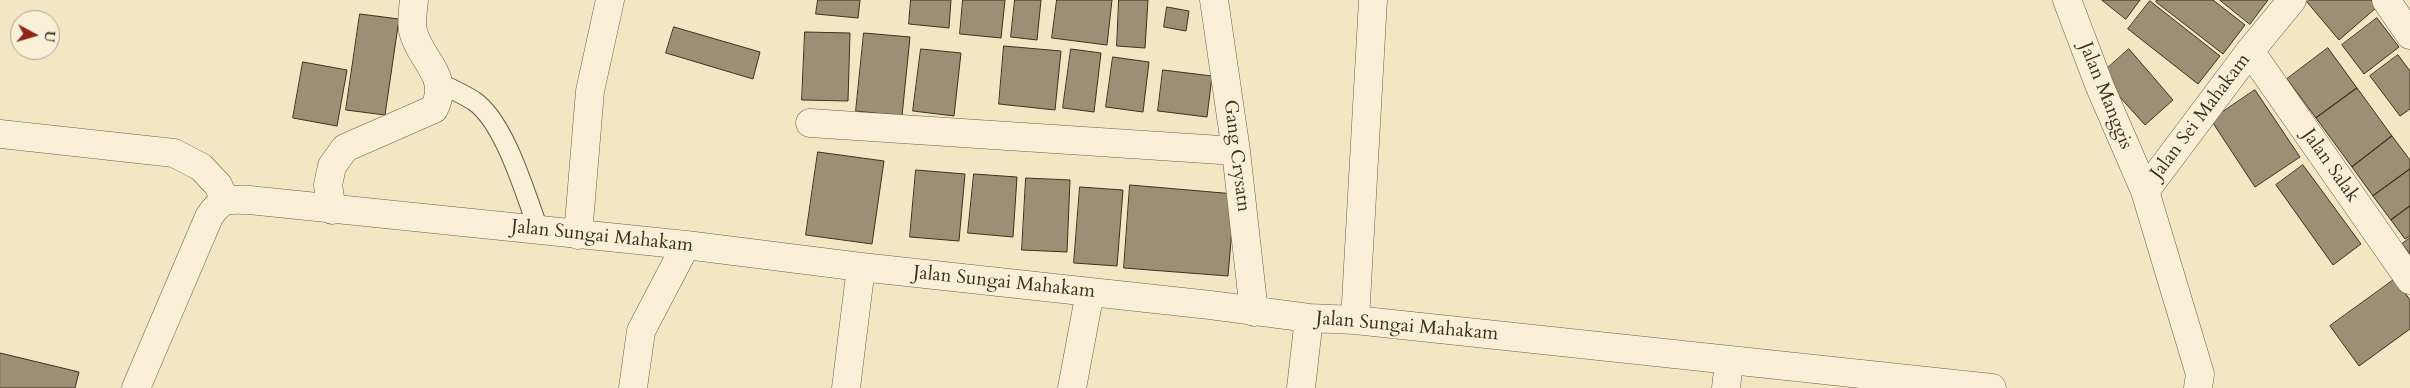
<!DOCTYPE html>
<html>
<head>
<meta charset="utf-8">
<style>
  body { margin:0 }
  #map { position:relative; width:2410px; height:388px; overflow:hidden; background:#f3e7c3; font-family:Cardo,serif }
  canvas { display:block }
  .north { position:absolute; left:10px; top:10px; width:50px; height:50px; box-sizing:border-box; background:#f7efd8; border:1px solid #ada38f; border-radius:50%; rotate:96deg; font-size:14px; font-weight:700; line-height:20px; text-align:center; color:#3d3021 }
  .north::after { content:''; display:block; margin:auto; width:18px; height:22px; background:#8f2418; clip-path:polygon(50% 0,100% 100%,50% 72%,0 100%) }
</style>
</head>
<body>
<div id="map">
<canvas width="2410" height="388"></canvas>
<div class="north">U</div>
</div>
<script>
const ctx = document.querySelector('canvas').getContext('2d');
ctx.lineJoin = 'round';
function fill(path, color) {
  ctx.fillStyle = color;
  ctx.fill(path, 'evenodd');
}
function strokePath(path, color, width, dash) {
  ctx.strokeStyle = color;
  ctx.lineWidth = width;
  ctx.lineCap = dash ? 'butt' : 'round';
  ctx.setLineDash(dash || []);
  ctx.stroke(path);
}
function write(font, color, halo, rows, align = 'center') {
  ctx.font = font + ' Cardo,serif';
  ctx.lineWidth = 4;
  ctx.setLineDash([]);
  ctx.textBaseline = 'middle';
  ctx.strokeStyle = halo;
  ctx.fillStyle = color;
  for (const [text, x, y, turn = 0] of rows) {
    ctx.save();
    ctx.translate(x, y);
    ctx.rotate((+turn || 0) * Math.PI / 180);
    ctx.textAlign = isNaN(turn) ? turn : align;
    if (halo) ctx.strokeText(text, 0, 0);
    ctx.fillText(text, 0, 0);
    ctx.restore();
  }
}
const building = new Path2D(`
  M818,0h42l-2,18 -42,-4z
  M911,0h40l-2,28 -40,-4z
  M963,0h42l-4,38 -41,-4z
  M1015,0h26l-4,40 -26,-3z
  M1057,0h55l-5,45 -55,-7z
  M1119,0h29l-3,48 -28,-2z
  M2102,0h38l-14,19z
  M2157,0h56l32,25 -22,29 -67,-52z
  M2220,0h48l-18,24z
  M2309,0h62l6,7 -38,33 -32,-38z
  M2150,1l70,55 -22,28 -70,-55z
  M1167,7l22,4 -3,20 -22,-4z
  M360,14l39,5 -14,96 -39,-5z
  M2377,18l22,29 -35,27 -22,-29z
  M674,27l86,25 -7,27 -87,-26z
  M805,32l45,1 -2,68 -46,-1z
  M864,33l46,4 -8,79 -46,-5z
  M1004,46l57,5 -6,59 -56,-6z
  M2328,48l29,40 -41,30 -29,-39z
  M921,49l40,4 -7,63 -41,-5z
  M1071,49l30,4 -7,59 -31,-4z
  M2129,49l44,51 -28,25 -45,-50z
  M2398,55l12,16v38l-10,7 -30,-40z
  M1113,57l36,5 -6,50 -37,-5z
  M303,62l44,8 -10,56 -44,-8z
  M1163,70l49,6 -5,41 -49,-6z
  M2357,88l35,48 -40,31 -36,-49z
  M2255,90l45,67 -45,30 -44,-67z
  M2392,136l18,24v9l-37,27 -21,-29z
  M818,152l66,9 -12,83 -66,-9z
  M2303,165l58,79 -28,21 -57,-80z
  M2410,169v37l-19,14 -18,-24z
  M916,170l49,4 -6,67 -49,-4z
  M974,174l43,3 -4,60 -45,-4z
  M1026,178l44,2 -3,72 -45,-2z
  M1130,185l105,9 -7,82 -104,-8z
  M1080,187l43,3 -6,76 -43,-3z
  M2410,206v30l-5,3 -14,-19z
  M2410,238v16l-8,-10z
  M2395,279l15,21v29l-51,37 -29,-40z
  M0,353l79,19 -4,16h-75z`);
fill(building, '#9c8f75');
strokePath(building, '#3d3021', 1);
const lane = new Path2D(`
  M439,83c11,5 24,11 35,18 31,21 52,95 65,130`);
const street = new Path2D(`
  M1214,0l22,151 18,161
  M2067,0l33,87 45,104 55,183 -2,14
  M2386,0l24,35
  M2250,51l160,229
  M810,123l426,28
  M0,134l174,19 27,14 17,18 7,15
  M2145,191l105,-140 42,-51
  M332,210l-4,-25 4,-19 13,-18 89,-39c17,-34 -14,-48 -21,-78 -2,-10 0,-21 1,-31
  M578,235l12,-144 20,-91
  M1355,320l18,-320
  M136,388l73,-171c13,-20 19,-17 40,-17l437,45 175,22 349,38 99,13 46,2 637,68
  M633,388l8,-57 45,-86
  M846,388l15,-121
  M1072,388l18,-96
  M1301,388l8,-70
  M1726,388l3,-27`);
strokePath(lane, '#6a5e4a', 21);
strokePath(street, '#6a5e4a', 29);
strokePath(lane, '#f7efd8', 19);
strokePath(street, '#f7efd8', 28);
write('19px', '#3d3021', '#f7efd8', [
  ["Jalan Manggis",2105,96,68],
  ["Jalan Sei Mahakam",2201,117,-53],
  ["Gang Crysatn",1236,156,83],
  ["Jalan Salak",2330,166,55],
  ["Jalan Sungai Mahakam",602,237,6],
  ["Jalan Sungai Mahakam",1004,283,6],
  ["Jalan Sungai Mahakam",1407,327,5]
]);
</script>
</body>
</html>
